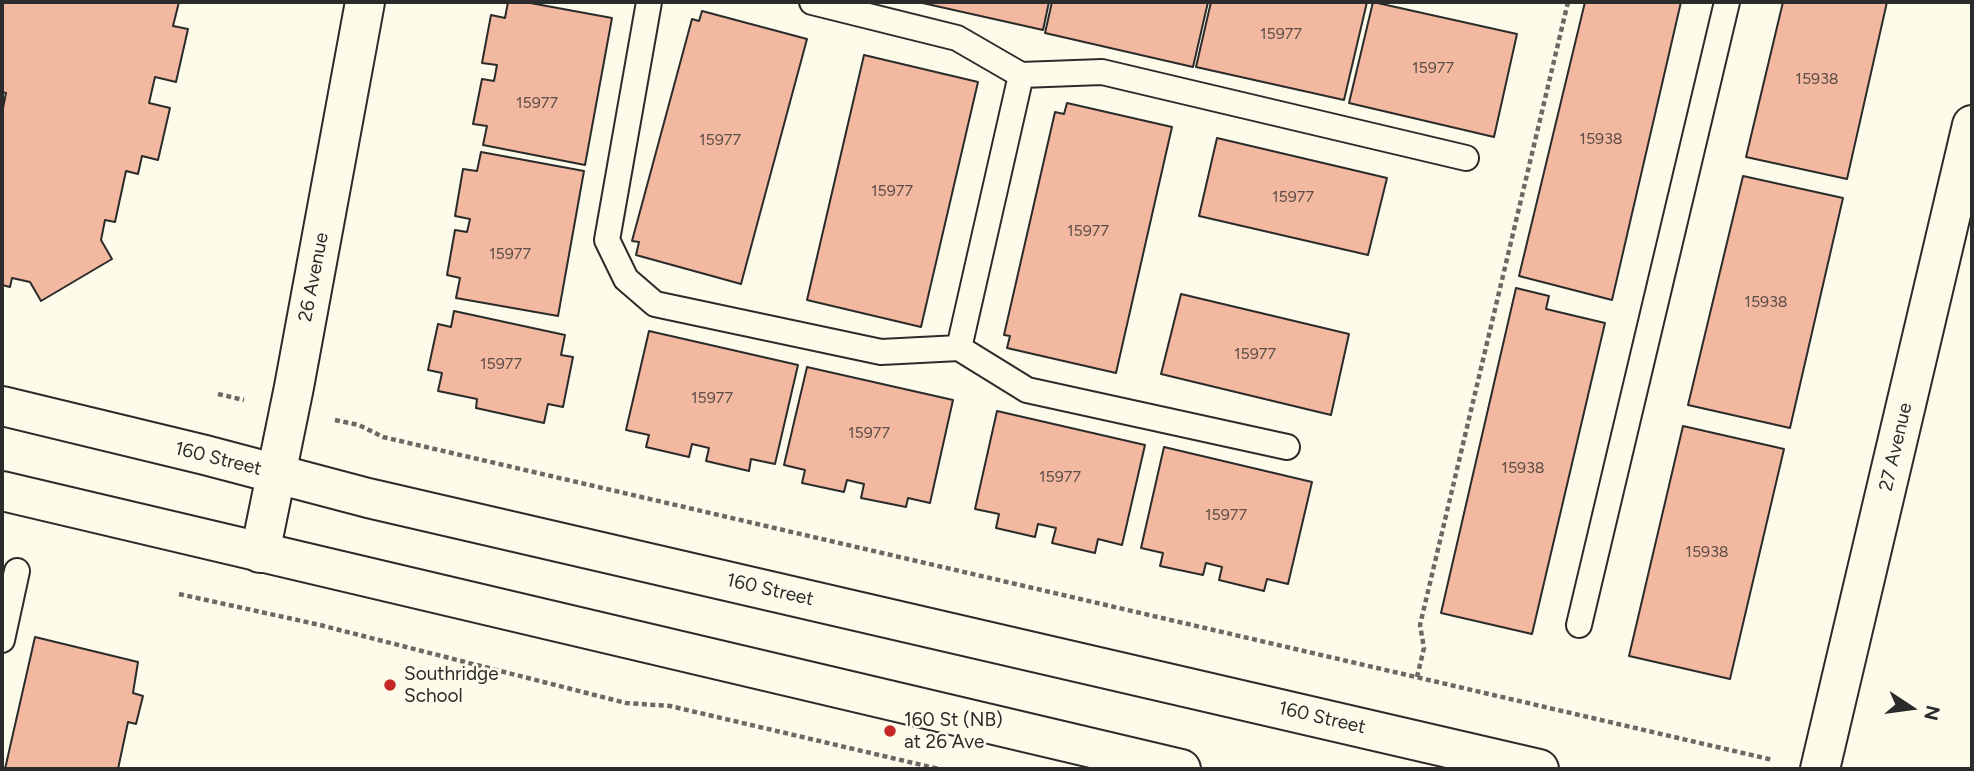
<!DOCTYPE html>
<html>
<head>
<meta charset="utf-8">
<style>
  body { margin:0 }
  #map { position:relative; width:1974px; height:771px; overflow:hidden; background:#fdfbea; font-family:Figtree,sans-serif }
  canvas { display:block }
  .frame { position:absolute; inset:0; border:4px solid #2b2b2b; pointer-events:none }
  .north { position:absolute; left:1876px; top:673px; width:70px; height:70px; -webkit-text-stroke:5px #fdfbea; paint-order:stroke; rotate:103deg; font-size:19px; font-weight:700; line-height:28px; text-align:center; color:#2b2b2b }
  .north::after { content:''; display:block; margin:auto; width:24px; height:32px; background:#2b2b2b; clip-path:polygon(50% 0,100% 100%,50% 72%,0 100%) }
</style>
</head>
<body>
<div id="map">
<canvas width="1974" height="771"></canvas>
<div class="frame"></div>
<div class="north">N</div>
</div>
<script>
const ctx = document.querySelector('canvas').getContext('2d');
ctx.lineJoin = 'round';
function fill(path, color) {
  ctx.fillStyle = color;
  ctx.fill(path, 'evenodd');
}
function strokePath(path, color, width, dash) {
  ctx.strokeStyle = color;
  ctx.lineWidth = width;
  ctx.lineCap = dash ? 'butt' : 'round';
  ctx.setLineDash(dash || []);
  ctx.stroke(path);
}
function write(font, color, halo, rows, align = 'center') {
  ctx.font = font + ' Figtree,sans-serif';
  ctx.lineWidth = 5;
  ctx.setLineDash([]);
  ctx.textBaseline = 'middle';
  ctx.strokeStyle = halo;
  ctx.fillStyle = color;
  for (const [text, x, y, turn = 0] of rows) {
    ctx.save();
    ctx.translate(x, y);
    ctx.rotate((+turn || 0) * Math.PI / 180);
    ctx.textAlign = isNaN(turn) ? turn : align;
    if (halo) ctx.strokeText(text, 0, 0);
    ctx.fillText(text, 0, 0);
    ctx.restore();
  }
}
const building = new Path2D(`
  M2,2h177l-6,24 15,3 -12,53 -21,-5 -6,26 21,5 -12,52 -16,-4 -4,18 -12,-3 -11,51 -10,-2 -4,20 11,19 -71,42 -11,-19 -18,-4 -2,9 -8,-2v-172l4,-20 -4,-1z
  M508,2h17l87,16 -27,147 -102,-20 4,-19 -14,-2 9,-45 12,2 3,-16 -15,-2 9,-48 14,3z
  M918,2h131l-6,28z
  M1052,2h156l-15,65 -148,-34z
  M1211,2h156l-23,98 -148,-33z
  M1373,2l144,32 -23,103 -145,-34z
  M1585,2h96l-69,298 -93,-24z
  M1783,2h104l-40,177 -101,-22z
  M702,11l105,28 -66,245 -105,-29 3,-13 -7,-1 60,-222 7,2z
  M864,55l114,27 -57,245 -114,-27z
  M1067,103l105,24 -56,246 -109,-25 3,-12 -6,-1 51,-223 9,2z
  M1217,138l170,40 -19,77 -169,-39z
  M481,152l103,19 -26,145 -102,-18 4,-20 -13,-3 8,-45 12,2 3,-13 -15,-3 8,-47 14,2z
  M1743,176l100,22 -53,230 -102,-23z
  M1516,288l33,8 -3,13 59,14 -73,311 -91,-21z
  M1181,294l168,40 -18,81 -170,-41z
  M454,311l111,24 -4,20 12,2 -10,50 -15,-3 -4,19 -68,-15 1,-9 -39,-8 4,-18 -14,-3 10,-46 13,3z
  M649,331l149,34 -23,99 -24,-5 -2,12 -43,-10 3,-13 -17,-4 -3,13 -43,-10 3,-12 -23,-5z
  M807,367l146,33 -23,103 -22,-5 -2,9 -45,-9 3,-14 -17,-4 -3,12 -42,-9 3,-13 -21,-5z
  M997,411l148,34 -23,100 -24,-6 -3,14 -43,-10 4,-15 -18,-4 -3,13 -39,-9 3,-14 -24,-5z
  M1683,426l101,23 -54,230 -101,-23z
  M1164,447l148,35 -24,102 -21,-5 -3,12 -45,-11 3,-13 -16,-4 -3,12 -43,-9 3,-13 -22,-5z
  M35,637l103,25 -5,31 10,3 -7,28 -8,-2 -10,47h-113z`);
fill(building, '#f2b8a0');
strokePath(building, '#2b2b2b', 2);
const lane = new Path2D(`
  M649,2l-42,238 19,39 29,25 226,48 78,-4 68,42 260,57
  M812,2l145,36 64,37 81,-3 364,86
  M959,348l62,-273
  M1579,625l148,-623
  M2,640l15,-69`);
const street = new Path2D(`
  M260,553l34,-166 71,-385
  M1820,769l152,-644`);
const secondary = new Path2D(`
  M2,406l203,49 163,43 1171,271
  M2,491l1179,278`);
strokePath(lane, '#2b2b2b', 28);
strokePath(street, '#2b2b2b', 42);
strokePath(secondary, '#2b2b2b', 42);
strokePath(new Path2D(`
  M218,394l26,6
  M335,420l24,5 24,12 1390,323
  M179,594l141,31 306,78 44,3 269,63
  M1417,677l7,-29 -4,-23 148,-623`), '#6a6964', 4.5, [5, 3.5]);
strokePath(lane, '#fdfbea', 24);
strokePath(street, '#fdfbea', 38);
strokePath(secondary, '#fdfbea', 38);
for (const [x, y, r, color] of [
  [390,685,7,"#c62828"],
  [890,731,7,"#c62828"]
]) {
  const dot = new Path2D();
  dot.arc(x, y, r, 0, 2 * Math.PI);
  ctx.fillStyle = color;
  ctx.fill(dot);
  strokePath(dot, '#fdfbea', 2.5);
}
write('16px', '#5d4e48', null, [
  ["15977",1281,34],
  ["15977",1433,68],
  ["15938",1817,79],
  ["15977",537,103],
  ["15938",1601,139],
  ["15977",720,140],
  ["15977",892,191],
  ["15977",1293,197],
  ["15977",1088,231],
  ["15977",510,254],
  ["15938",1766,302],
  ["15977",1255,354],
  ["15977",501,364],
  ["15977",712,398],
  ["15977",869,433],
  ["15938",1523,468],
  ["15977",1060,477],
  ["15977",1226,515],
  ["15938",1707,552]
]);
write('19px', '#2b2b2b', '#fdfbea', [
  ["26 Avenue",314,277,-79],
  ["27 Avenue",1896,447,-77],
  ["160 Street",218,459,14],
  ["160 Street",770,590,13],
  ["160 Street",1322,718,13]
]);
write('19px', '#2b2b2b', '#fdfbea', [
  ["Southridge",404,674],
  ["School",404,696],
  ["160 St (NB)",904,720],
  ["at 26 Ave",904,742]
], 'left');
</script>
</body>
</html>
